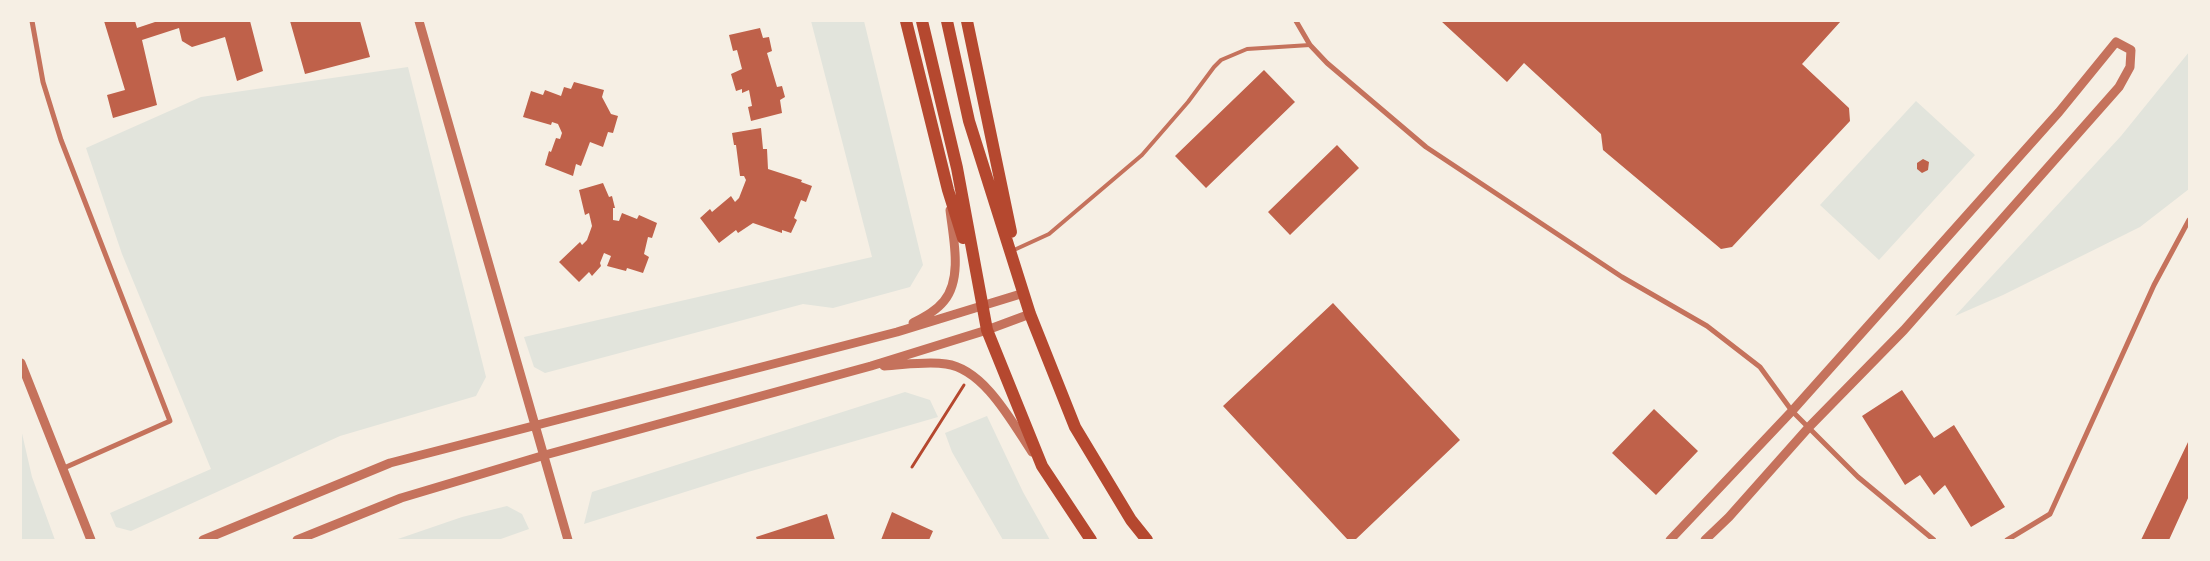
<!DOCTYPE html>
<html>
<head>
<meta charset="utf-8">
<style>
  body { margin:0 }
  #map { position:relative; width:2210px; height:561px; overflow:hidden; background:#f6efe4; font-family:"Source Sans 3",sans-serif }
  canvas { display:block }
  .frame { position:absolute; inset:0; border:22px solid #f6efe4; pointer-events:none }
</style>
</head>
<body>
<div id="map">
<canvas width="2210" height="561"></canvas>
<div class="frame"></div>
</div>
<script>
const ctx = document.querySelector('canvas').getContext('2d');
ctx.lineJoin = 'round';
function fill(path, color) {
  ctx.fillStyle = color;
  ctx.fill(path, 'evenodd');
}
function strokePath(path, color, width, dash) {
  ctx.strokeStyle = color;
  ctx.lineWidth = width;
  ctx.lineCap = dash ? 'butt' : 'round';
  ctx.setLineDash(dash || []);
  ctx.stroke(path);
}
fill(new Path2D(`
  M811,21h53l59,244 -13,22 -77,21 -30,-4 -258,69 -11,-6 -10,-30 348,-80z
  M2189,52v137l-49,38 -137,68 -48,21 166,-180z
  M408,67l78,310 -10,19 -136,40 -209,95 -15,-4 -6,-14 101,-44 -89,-215 -36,-106 115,-51z
  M1916,101l59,54 -96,105 -59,-55z
  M905,392l25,8 8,17 -190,55 -164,52 8,-32z
  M987,416l36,76 27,48h-47l-51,-88 -7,-19z
  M21,429l11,48 23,63h-34z
  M507,506l15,8 7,15 -31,11h-103l67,-23z`), '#e2e4dc');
fill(new Path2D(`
  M104,21h31l2,7 21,-7h92l13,50 -26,10 -12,-44 -33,10 -10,-6 -3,-13 -37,12 15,65 -44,13 -6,-23 18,-5z
  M290,21h70l10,36 -65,17z
  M1441,21h400l-39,43 47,44 1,13 -118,126 -11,2 -118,-99 -2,-16 -77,-71 -17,19z
  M760,28l3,10 6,-1 3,14 -5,2 10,34 5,-1 3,11 -5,3 2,13 -31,8 -3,-14 4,-1 -3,-16 -7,3v-4l-6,2 -5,-17 11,-5 -5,-19 -4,1 -4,-16z
  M1264,70l31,32 -89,86 -31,-32z
  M574,82l30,8 -2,7 9,17 7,2 -5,17 -5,-1 -5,15 -13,-5 -9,24 -5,-2 -3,12 -28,-11 4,-14 2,1 5,-14 4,1 2,-6 -4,-9 -6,-2 -1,3 -28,-8 8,-26 12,4 2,-5 16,6 3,-9 7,2z
  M761,128l2,21h4l1,20 34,11 -1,2 11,4 -6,16 -5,-2 -7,18 3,2 -6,13 -9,-3v3l-29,-10 -15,10 -2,-3 -17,13 -19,-25 10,-9 2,3 19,-16 4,6 4,-4 7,-18 -2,-4h-4l-4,-31h-2l-2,-12z
  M1337,145l22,23 -69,67 -22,-23z
  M1923,159l6,3 -1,8 -6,3 -5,-4v-6z
  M603,183l6,14 3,-1 3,12h-2v12l6,1 3,-8 15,6 2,-4 18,8 -5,15 -4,-1 -4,17 5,3 -6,16 -16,-5 -1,3 -19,-5 4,-10 -7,-3 -4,10 1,3 -9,10 -3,-4 -10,10 -20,-20 21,-20 2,3 5,-5 5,-14 -3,-13 -4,2 -6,-25z
  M1333,303l127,137 -105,100h-7l-125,-134z
  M1902,390l32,48 20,-13 51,82 -34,20 -26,-42 -11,10 -14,-20 -15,10 -43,-69z
  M1654,409l44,42 -42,44 -44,-42z
  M2189,440v56l-20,44h-28z
  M892,512l41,19 -4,9h-48z
  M827,514l8,26h-78l-1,-3z`), '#bf614a');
strokePath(new Path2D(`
  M912,467l52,-82`), '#b5482f', 3);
strokePath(new Path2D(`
  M1014,250l35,-16 93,-79 46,-53 26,-35 7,-7 26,-11 63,-4`), '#c5725c', 4);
strokePath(new Path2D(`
  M32,21l11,61 18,58 109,281 -106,47
  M1296,21l14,24 17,18 99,84 196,130 85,49 53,41 32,44 66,66 76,63
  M2007,540l43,-26 104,-229 35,-65`), '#c5725c', 5);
strokePath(new Path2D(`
  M419,21l149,519
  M913,323c11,-6 23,-12 31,-22 19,-23 9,-64 6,-91
  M21,363l70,177
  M884,366c20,-1 42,-5 62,-2 38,5 66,58 86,88
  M203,540l187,-77 507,-131 127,-39
  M297,540l104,-42 144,-43 326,-89 116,-36 43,-16
  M1670,540l122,-129 267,-299 57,-70 15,8 -1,17 -11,20 -215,243 -95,97 -80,90 -24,23`), '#c5725c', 9);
strokePath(new Path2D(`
  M906,21l42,169 15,48
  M922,21l35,147 30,162 55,136 49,74
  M947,21l22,100 61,193 45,113 56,93 16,20
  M967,21l44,211`), '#b5482f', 12);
</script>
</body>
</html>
